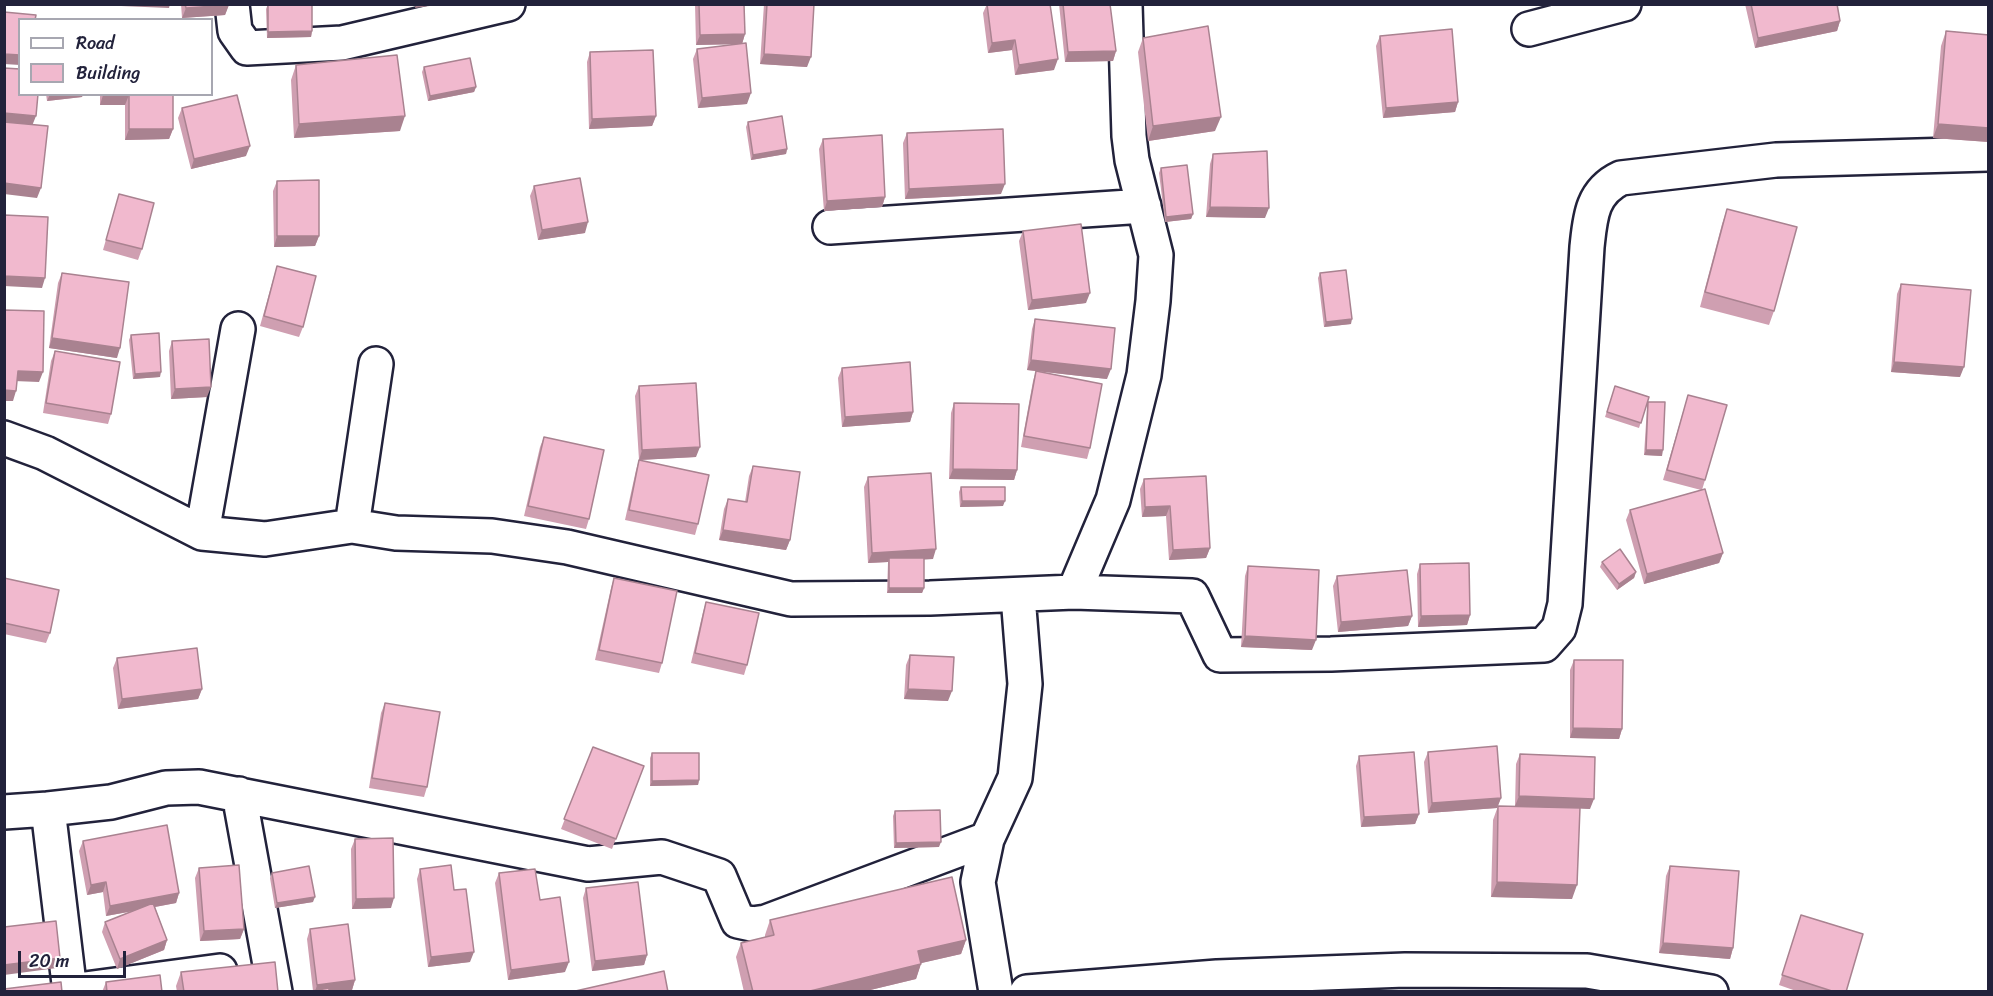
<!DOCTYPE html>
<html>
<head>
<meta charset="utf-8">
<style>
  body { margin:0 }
  #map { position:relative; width:1993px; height:996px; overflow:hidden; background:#fff; font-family:Sriracha,sans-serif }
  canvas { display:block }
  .frame { position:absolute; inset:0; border:6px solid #22223b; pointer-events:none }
  .legend { position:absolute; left:18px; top:18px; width:195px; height:78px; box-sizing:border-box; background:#fff; border:2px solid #a7a7b1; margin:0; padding:8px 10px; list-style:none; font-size:18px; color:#22223b }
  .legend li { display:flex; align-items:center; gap:12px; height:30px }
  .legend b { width:30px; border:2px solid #a7a7b1 }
  .scale { position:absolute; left:18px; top:951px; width:108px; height:27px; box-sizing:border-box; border:3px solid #22223b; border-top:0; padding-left:8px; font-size:18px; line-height:21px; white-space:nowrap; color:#22223b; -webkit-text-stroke:4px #fff; paint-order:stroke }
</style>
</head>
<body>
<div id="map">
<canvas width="1993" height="996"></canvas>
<div class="frame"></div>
<ul class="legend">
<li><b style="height:8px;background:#fff"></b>Road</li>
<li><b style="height:16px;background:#f1b9ce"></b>Building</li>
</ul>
<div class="scale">20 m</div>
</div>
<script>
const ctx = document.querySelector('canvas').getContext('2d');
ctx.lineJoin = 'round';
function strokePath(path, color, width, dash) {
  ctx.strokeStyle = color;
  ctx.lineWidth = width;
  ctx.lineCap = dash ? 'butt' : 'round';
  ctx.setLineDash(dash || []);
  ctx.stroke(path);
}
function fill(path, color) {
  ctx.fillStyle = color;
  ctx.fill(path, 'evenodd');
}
const street = new Path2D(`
  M232,4l3,27 12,17 95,-5 166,-39
  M1529,29l95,-25
  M830,227l314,-21
  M4,438l41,15 157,80 36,-204
  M352,526l24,-162
  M202,533l63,6 87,-13 44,7 96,3 75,11 224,52 139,-1 144,-6 39,-92 31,-125 9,-74 3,-46 -24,-95 -3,-24 -4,-132
  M1074,592l118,4 28,59 111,-1 213,-9 15,-17 6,-24 22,-357c3,-28 4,-55 34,-69l155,-18 212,-6
  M239,794l36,198
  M48,809l63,-7 55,-14 33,-1 389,77 74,-7 57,19 19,45 14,3 14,-2 221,-83
  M4,812l44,-3 22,183
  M70,991l150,-20
  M996,992l-18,-110 9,-43 28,-61 10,-94 -7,-88
  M1027,992l190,-15 188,-7 182,1 124,21`);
strokePath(street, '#22223b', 38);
strokePath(street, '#fff', 33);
fill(new Path2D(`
  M181,4h48l-4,11 -43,3z
  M268,4l44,27 -1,6 -44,1 -1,-29z
  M695,4h49l1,30 -3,10 -46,1z
  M764,4h50l-7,63 -47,-3z
  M987,4h63l4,66 -39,5 -3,-25 -24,3 -5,-40z
  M1059,4h51l6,47 -3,10 -48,1z
  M1745,4h92l3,17 -3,10 -82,17z
  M1946,31l43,4v107l-56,-4 8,-92z
  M1380,36l78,66 -3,10 -72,6 -7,-72z
  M1143,38l72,93 -67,10 -10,-89z
  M697,49l50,55 -49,4 -5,-49z
  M590,52l66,64 -4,10 -63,3 -2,-67z
  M296,65l104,66 -106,7 -3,-58z
  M424,67l52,20 -2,5 -46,9 -6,-29z
  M46,94h37l-1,3 -35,4z
  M100,94h73v35l-4,10 -44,1v-35h-25z
  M182,108l64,48 -55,13 -13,-51z
  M748,122l39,27 -1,5 -35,6 -5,-33z
  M907,133l94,61 -96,5 -2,-56z
  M823,139l62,58 -3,10 -58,4 -5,-62z
  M1213,154l52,64 -59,-1 4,-53z
  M1161,168l32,46 -2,5 -26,3 -6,-49z
  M277,181l42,55 -4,10 -41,1 -1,-56z
  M534,186l51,47 -47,7 -8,-44z
  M119,194l23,55 -4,11 -35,-10z
  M1727,209l47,102 -5,14 -69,-18 22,-83z
  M1023,231l63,72 -58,7 -9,-69z
  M277,266l26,61 -4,10 -39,-11 14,-50z
  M62,273l55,85 -68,-10 9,-65z
  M1320,273l31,51 -27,3 -6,-49z
  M1901,284l59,93 -69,-5 6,-78z
  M1035,319l72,60 -80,-9 5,-41z
  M131,335l29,42 -27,2 -4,-39z
  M172,341l35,56 -36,2 -2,-48z
  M55,351l56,63 -3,10 -65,-11 8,-52z
  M842,368l71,44 -3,10 -68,5 -4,-49z
  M1036,371l54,77 -3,11 -66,-12 12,-66z
  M639,386l57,71 -57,3 -4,-64z
  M1615,386l34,11 -10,31 -34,-11z
  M1688,395l17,85 -3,10 21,63 -4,10 -75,21 -18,-64 4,-10 71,-20 -38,-10z
  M1648,402l14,54 -18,-1 3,-48z
  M954,403l63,67 -3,10 -65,-1 2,-66z
  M544,437l45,82 -3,10 -62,-13 16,-69z
  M639,460l59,64 -3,11 -70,-15 11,-50z
  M753,466l37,74 -4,10 -67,-10 5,-31 4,-10 17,3 4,-26z
  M868,477l65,82h-9v29l-2,5h-35l1,-31 -20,1 -4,-76z
  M1144,479l66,69 -4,10 -37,2 -3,-44 -24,1 -2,-28z
  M961,487l42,19 -43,1 -1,-15z
  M1602,562l34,10 -2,6 -17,12 -17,-23z
  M1420,564l50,51 -3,10 -49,2 -1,-53z
  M1248,566l64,84 -71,-3 4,-71z
  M1337,576l75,40 -4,10 -70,6 -5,-46z
  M4,578l46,55 -4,10 -42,-9z
  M614,578l48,85 -3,10 -64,-13 16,-72z
  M706,602l41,63 -3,10 -53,-12 12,-51z
  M910,655l38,46 -44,-2 2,-34z
  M117,658l85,31 -4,10 -80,10 -5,-41z
  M1574,660l48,69 -3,10 -49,-1v-68z
  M385,703l42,84 -3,10 -55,-9 12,-75z
  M593,747l51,19 -32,83 -51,-20z
  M1428,752l73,46 -4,10 -69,5 -4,-51z
  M652,753l47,27 -1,5 -48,1v-28z
  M1520,754l70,55 -10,-1 -8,91 -81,-2 2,-77 5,-14 76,2 -59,-2 1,-42z
  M1359,756l60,58 -4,10 -54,3 -5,-61z
  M895,811l44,36 -45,1 -1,-32z
  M355,839l36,69 -39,1 -1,-60z
  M83,841l96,52 -3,10 -21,4 12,33 -3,10 -47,19 -15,-37 3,-10 29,-11 -28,5 -3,-24 -16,3 -8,-44z
  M1670,866l63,82 -3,11 -71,-6 7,-77z
  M199,868l45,61 -4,10 -40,2 -5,-63z
  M420,869l34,21 16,72 -42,5 -11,-88z
  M272,873l41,29 -38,6 -5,-30z
  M499,873l41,27 25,72 -57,8 -13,-97z
  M586,888l61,67 -3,10 -52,6 -9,-73z
  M1801,915l45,77h-47l-20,-7z
  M770,920l196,20 -5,14 -40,9 -5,16 -54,13h-118l-8,-35 5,-14 24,-6v-2z
  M310,929l45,51 -3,10 -10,2h-35l6,-1 -6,-52z
  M181,972l97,20h-101l-1,-6z
  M106,982l56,10h-60z`), '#cf9fb1');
fill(new Path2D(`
  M122,4h48l-1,4 -48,-2z
  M416,4h28l-29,4z
  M229,5l-4,10 -43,3 4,-10z
  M1840,21l-3,10 -82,17 3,-10z
  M312,31l-1,6 -44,1 1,-6z
  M745,34l-3,10 -46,1 4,-10z
  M1015,40l-3,10 -24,3 4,-10z
  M1116,51l-3,10 -48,1 3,-10z
  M4,54l16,1v10l-16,-1z
  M764,54l47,3 -4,10 -47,-3z
  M1058,59l-4,11 -39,5 4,-10z
  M476,87l-2,5 -46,9 2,-5z
  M751,93l-4,11 -49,4 4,-10z
  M50,94h33l-1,3 -35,4z
  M103,95h26l-4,10h-25z
  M1458,102l-3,10 -72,6 3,-10z
  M4,113l32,3 -4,10 -28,-2z
  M405,116l-5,15 -106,7 5,-14z
  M656,116l-4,10 -63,3 3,-10z
  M1221,117l-6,14 -67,10 5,-15z
  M1938,124l51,4v14l-56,-4z
  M129,129h44l-4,10 -44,1z
  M250,146l-4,10 -55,13 3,-10z
  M787,149l-1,5 -35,6 2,-5z
  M4,183l37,5 -4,10 -33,-4z
  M1005,184l-4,10 -96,5 4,-10z
  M885,197l-3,10 -58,4 3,-10z
  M1210,207l59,1 -4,10 -59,-1z
  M1193,214l-2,5 -26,3 1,-5z
  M588,222l-3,11 -47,7 4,-10z
  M277,236h42l-4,10 -41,1z
  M4,276l41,2 -3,10 -38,-2z
  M1090,293l-4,10 -58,7 4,-10z
  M1352,319l-1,5 -27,3 2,-5z
  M52,338l68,10 -3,10 -68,-10z
  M1031,360l80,9 -4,10 -80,-9z
  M1894,362l70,5 -4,10 -69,-5z
  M18,371l25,1 -4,10 -25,-1z
  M161,372l-1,5 -27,2 2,-5z
  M211,387l-4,10 -36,2 4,-10z
  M4,390l12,1 -3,10h-9z
  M913,412l-3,10 -68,5 3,-10z
  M700,447l-4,10 -57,3 3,-10z
  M1646,450h17l-1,6 -18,-1z
  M953,469l64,1 -3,10 -65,-1z
  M962,501h43l-2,5 -43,1z
  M1170,506l-4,10 -24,1 3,-10z
  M723,530l67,10 -4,10 -67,-10z
  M1210,548l-4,10 -37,2 4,-10z
  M936,549l-3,10 -44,3v-4l-1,4 -20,1 4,-10z
  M1723,553l-4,10 -75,21 3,-10z
  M1636,572l-2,6 -17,12 2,-6z
  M889,588h35l-2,5h-35z
  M1470,615l-3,10 -49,2 3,-11z
  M1412,616l-4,10 -70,6 3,-10z
  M1245,636l71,4 -4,10 -71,-3z
  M202,689l-4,10 -80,10 4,-10z
  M908,689l44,2 -4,10 -44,-2z
  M1573,728l49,1 -3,10 -49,-1z
  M699,780l-1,5 -48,1 2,-5z
  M1519,796l75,3 -4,10 -75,-3z
  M1501,798l-4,10 -69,5 4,-10z
  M1419,814l-4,10 -54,3 3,-10z
  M941,842l-2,5 -45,1 2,-5z
  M106,882l-3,10 -16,3 4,-10z
  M1497,882l80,3 -5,14 -81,-2z
  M179,893l-3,10 -70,13 4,-10z
  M315,897l-2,5 -38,6 2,-5z
  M394,898l-3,10 -39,1 4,-10z
  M244,929l-4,10 -40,2 4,-10z
  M167,940l-3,10 -47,19 3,-10z
  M966,940l-5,14 -48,11 5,-14z
  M1663,943l70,5 -3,11 -71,-6z
  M474,952l-4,10 -42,5 3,-10z
  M647,955l-3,10 -52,6 3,-10z
  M60,958l-3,10 -53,7v-10z
  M569,962l-4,10 -57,8 3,-10z
  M921,964l-5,15 -54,13h-56z
  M355,980l-3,10 -10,2h-27l2,-7z`), '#a98290');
const building = new Path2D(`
  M185,4h44v1l-43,3z
  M268,4h44v27l-44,1z
  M699,4h45l1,30 -45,1z
  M767,4h47l-3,53 -47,-3z
  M987,4h63l8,55 -39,6 -4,-25 -23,3z
  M1063,4h47l6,47 -48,1z
  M1751,4h86l3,17 -82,17z
  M4,12l32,3 -1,5h-15v35l-16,-1z
  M1208,26l13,91 -68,9 -10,-88z
  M1452,29l6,73 -72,6 -6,-72z
  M1946,31l43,4v93l-51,-4z
  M746,43l5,50 -49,5 -5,-49z
  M653,50l3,66 -64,3 -2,-67z
  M397,55l8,61 -106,8 -3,-59z
  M470,58l6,29 -46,9 -6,-29z
  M4,68l16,1v25h18l-2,22 -32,-3z
  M103,94h70v35h-44v-34z
  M237,95l13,51 -56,13 -12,-51z
  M782,116l5,33 -34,6 -5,-33z
  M4,122l44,4 -7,62 -37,-5z
  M1003,129l2,55 -96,5 -2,-56z
  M882,135l3,62 -58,4 -4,-62z
  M1267,151l2,57 -59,-1 3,-53z
  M1187,165l6,49 -27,3 -5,-49z
  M580,178l8,44 -46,8 -8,-44z
  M319,180v56h-42v-55z
  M119,194l35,9 -12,46 -36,-9z
  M1727,209l70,18 -23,84 -69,-19z
  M4,215l44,2 -3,61 -41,-2z
  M1081,224l9,69 -58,7 -9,-69z
  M277,266l39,10 -13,51 -39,-11z
  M1346,270l6,49 -26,3 -6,-49z
  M62,273l67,9 -9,66 -68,-10z
  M1901,284l70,6 -7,77 -70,-5z
  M4,310l40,1 -1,61 -25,-1 -2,20 -12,-1z
  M1035,319l80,9 -4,41 -80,-9z
  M159,333l2,39 -26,2 -4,-39z
  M209,339l2,48 -36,2 -3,-48z
  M55,351l65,11 -9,52 -65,-11z
  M910,362l3,50 -68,5 -3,-49z
  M1036,371l66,13 -12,64 -66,-12z
  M696,383l4,64 -58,3 -3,-64z
  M1615,386l34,11 -8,26 -34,-11z
  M1688,395l39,10 -22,75 -38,-10z
  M1648,402h17l-2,48h-17z
  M954,403l65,1 -2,66 -64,-1z
  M544,437l60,13 -15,69 -61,-13z
  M639,460l70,15 -11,49 -69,-14z
  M753,466l47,6 -10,68 -67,-10 5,-31 19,3z
  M931,473l5,76 -64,4 -4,-76z
  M1206,476l4,72 -37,2 -3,-44 -25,1 -1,-28z
  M961,487h44v14h-43z
  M1705,489l18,64 -76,21 -17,-64z
  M1620,549l16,23 -17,12 -17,-22z
  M889,558h35v30h-35z
  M1469,563l1,52 -49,1 -1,-52z
  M1248,566l71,4 -3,70 -71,-4z
  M1407,570l5,46 -71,6 -4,-46z
  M4,578l55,12 -9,43 -46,-10z
  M614,578l63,13 -15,72 -63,-13z
  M706,602l53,11 -12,52 -52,-12z
  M197,648l5,41 -80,10 -5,-41z
  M910,655l44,2 -2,34 -44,-2z
  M1574,660h49l-1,69 -49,-1z
  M385,703l55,9 -13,75 -55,-9z
  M1497,746l4,52 -69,5 -4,-51z
  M593,747l51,19 -28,73 -52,-20z
  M1414,752l5,62 -55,3 -5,-61z
  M652,753h47v27l-47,1z
  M1520,754l75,3 -1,42 -75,-3z
  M1498,806l82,2 -3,77 -80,-3z
  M940,810l1,32 -45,1 -1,-32z
  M167,825l12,68 -69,13 -4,-24 -15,3 -8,-44z
  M393,838l1,60 -38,1 -1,-60z
  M239,865l5,64 -40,2 -5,-63z
  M451,865l3,25 12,-1 8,63 -43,5 -11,-88z
  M309,866l6,31 -38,6 -5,-30z
  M1670,866l69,5 -6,77 -70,-5z
  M535,869l5,31 20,-3 9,65 -58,8 -12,-97z
  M952,877l14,63 -48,11 3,13 -115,28h-53l-12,-49 33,-8 -4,-15z
  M638,882l9,73 -52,6 -9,-73z
  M153,903l14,37 -47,19 -15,-37z
  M1801,915l62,19 -17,58h-11l-53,-17z
  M56,921l4,37 -56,7v-38z
  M348,924l7,56 -38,5 -7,-56z
  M275,962l3,30h-94l-3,-20z
  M664,971l4,21h-97z
  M160,975l2,17h-55l-1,-10z
  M61,982l1,10h-58v-3z
  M329,988v4h-22z`);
fill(building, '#f1b9ce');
strokePath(building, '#a98290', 1.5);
</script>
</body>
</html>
